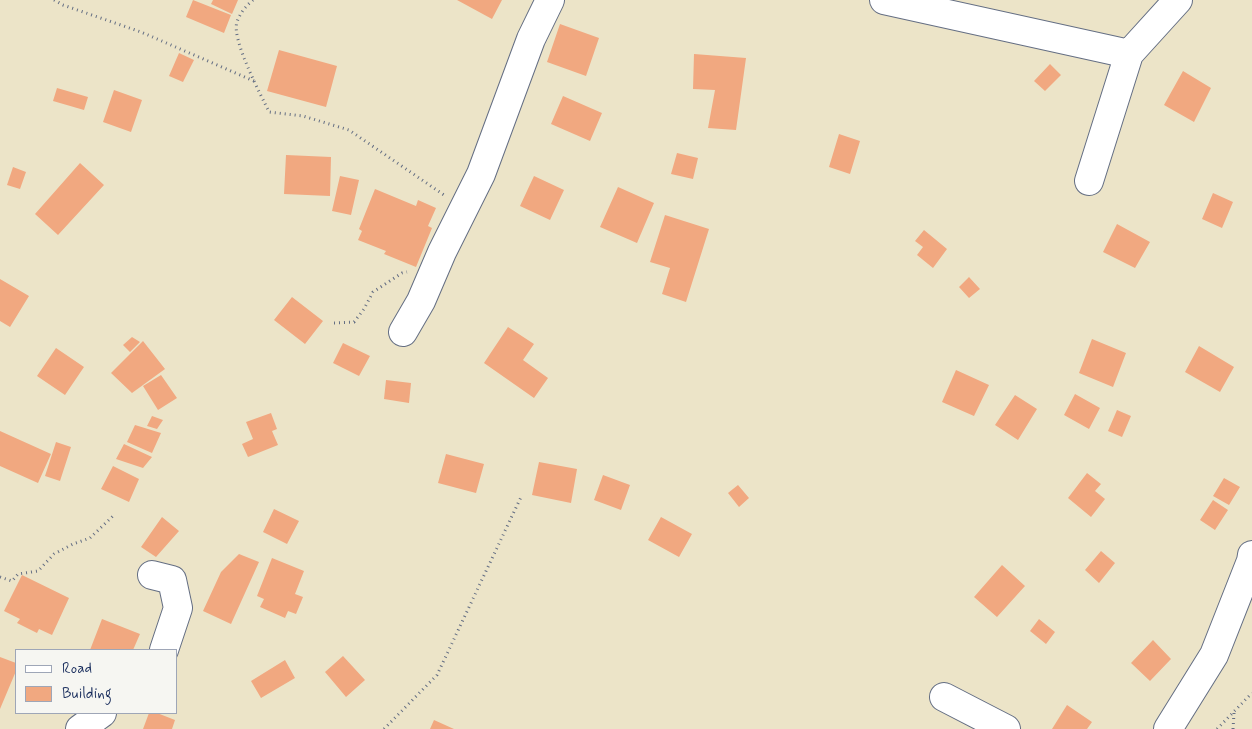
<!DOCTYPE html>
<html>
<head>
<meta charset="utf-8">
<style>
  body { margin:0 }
  #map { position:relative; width:1252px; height:729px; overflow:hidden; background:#ece4c8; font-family:Mynerve,sans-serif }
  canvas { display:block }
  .legend { position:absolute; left:15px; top:649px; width:162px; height:65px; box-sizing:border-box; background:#f6f6f2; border:1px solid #9ea6b7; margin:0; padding:6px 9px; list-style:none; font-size:15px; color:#1b2f5e }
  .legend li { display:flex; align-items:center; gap:10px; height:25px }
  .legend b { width:25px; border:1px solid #9ea6b7 }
</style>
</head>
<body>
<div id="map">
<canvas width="1252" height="729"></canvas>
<ul class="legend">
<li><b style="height:6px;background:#fff"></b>Road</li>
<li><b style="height:14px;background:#f1a880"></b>Building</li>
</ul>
</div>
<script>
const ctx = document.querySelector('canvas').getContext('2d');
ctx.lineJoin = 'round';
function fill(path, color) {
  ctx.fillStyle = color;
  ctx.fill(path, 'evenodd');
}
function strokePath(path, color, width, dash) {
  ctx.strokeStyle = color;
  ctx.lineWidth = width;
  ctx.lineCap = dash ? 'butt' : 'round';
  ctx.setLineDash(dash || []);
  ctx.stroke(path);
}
fill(new Path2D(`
  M193,0l38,15 -7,18 -38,-16z
  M213,0h25l-6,14 -21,-10z
  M457,0h45l-10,19z
  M560,24l39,14 -13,38 -39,-14z
  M279,50l58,16 -11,41 -59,-16z
  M179,53l15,7 -11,22 -14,-6z
  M694,54l52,4 -10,72 -28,-2 7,-38 -22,-1z
  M1050,64l11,11 -16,16 -11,-10z
  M1183,71l28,17 -17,34 -30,-17z
  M57,88l31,9 -4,13 -31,-9z
  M114,90l28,10 -11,32 -28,-10z
  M563,96l39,17 -12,28 -39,-17z
  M839,134l21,7 -10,33 -21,-7z
  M677,153l21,5 -5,21 -22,-5z
  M286,155l45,2 -1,39 -46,-2z
  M80,163l24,22 -46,50 -23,-21z
  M13,167l13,5 -6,17 -13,-4z
  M340,176l19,4 -8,35 -19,-4z
  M534,176l30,14 -14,30 -30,-14z
  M618,187l36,16 -17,40 -37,-16z
  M375,189l41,17 2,-6 18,8 -8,18 4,2 -16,39 -32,-13 2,-3 -28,-11 4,-9 -3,-2z
  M1213,193l20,9 -11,26 -20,-9z
  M665,215l44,14 -23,73 -24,-8 8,-26 -20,-6z
  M1117,224l33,18 -15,26 -32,-16z
  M924,230l23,19 -14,19 -16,-13 6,-8 -8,-6z
  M969,277l11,12 -11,9 -10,-11z
  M0,279l29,17 -19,31 -10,-6z
  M292,297l31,24 -18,23 -31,-24z
  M508,327l26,17 -11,16 25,18 -14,20 -50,-35z
  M132,337l8,5 -10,10 -7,-7z
  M1092,339l34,14 -13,34 -34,-14z
  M143,341l22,28 -33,24 -21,-20z
  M343,343l27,13 -11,20 -26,-13z
  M1199,346l35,21 -14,25 -35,-20z
  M56,348l28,19 -19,28 -28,-19z
  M956,370l33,15 -15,31 -32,-14z
  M161,375l16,23 -19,12 -15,-24z
  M386,380l25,3 -2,20 -25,-4z
  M1075,394l25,14 -11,21 -25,-14z
  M1015,395l22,14 -19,31 -23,-15z
  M1117,410l14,6 -9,21 -14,-6z
  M271,413l6,16 -5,2 6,14 -30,12 -6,-13 11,-5 -7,-17z
  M152,416l11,4 -6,9 -10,-3z
  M135,425l26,8 -9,20 -25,-11z
  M0,431l51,23 -13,29 -38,-17z
  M56,442l15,5 -11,34 -15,-5z
  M124,444l28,13 -9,11 -27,-9z
  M446,454l38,10 -8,29 -38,-10z
  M539,462l38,7 -6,34 -39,-8z
  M113,466l26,13 -10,23 -28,-13z
  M1087,473l14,11 -6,7 10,8 -14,18 -23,-19z
  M603,475l27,10 -9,25 -27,-10z
  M1224,478l16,9 -11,18 -16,-9z
  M738,485l11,13 -10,9 -11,-14z
  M1213,500l15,10 -13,20 -15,-10z
  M274,509l25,12 -12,23 -24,-12z
  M162,517l17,14 -23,26 -15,-10z
  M661,517l31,17 -13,23 -31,-17z
  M1101,551l14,12 -16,20 -14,-13z
  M239,554l20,8 -28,62 -28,-13 18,-39z
  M272,558l32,13 -9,23 8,3 -7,17 -8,-3 -3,7 -25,-11 4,-8 -7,-3z
  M1002,565l23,21 -28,31 -23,-20z
  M22,575l47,23 -17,37 -13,-6 -2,4 -20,-10 3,-4 -16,-8z
  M102,619l38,15 -7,16h-43z
  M1039,619l16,13 -9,12 -16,-13z
  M1153,640l18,19 -21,22 -19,-18z
  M343,656l22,24 -19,17 -21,-25z
  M0,657l16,6v8l-16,38z
  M285,660l10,18 -34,20 -10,-17z
  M1067,705l25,17 -5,7h-35z
  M149,713h8l18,7 -3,9h-29z
  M434,720l20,9h-24z`), '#f1a880');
const minor = new Path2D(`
  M884,0l245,54
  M1089,181l40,-127 49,-54
  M403,332l18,-31 21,-49 39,-78 50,-135 19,-39
  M152,575l20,5 6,28 -14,42
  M944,697l62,32
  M80,729l22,-16
  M1168,729l46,-74 37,-94 1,-6`);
strokePath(minor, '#646e83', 30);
strokePath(new Path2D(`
  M54,0l9,5 78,27 113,49
  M253,0c-7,6 -13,13 -16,22 -6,17 24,73 32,90l34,4 46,14 95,65
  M334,323l20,-1 10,-13 9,-17 29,-19 5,-1
  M0,577l12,4 6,-7 20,-3 16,-17 19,-10 17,-6 23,-22
  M384,729l53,-54 84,-178
  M1217,729l35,-36
  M1233,729l1,-16`), '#646e83', 3, [1, 4]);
strokePath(minor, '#fff', 28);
</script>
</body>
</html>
